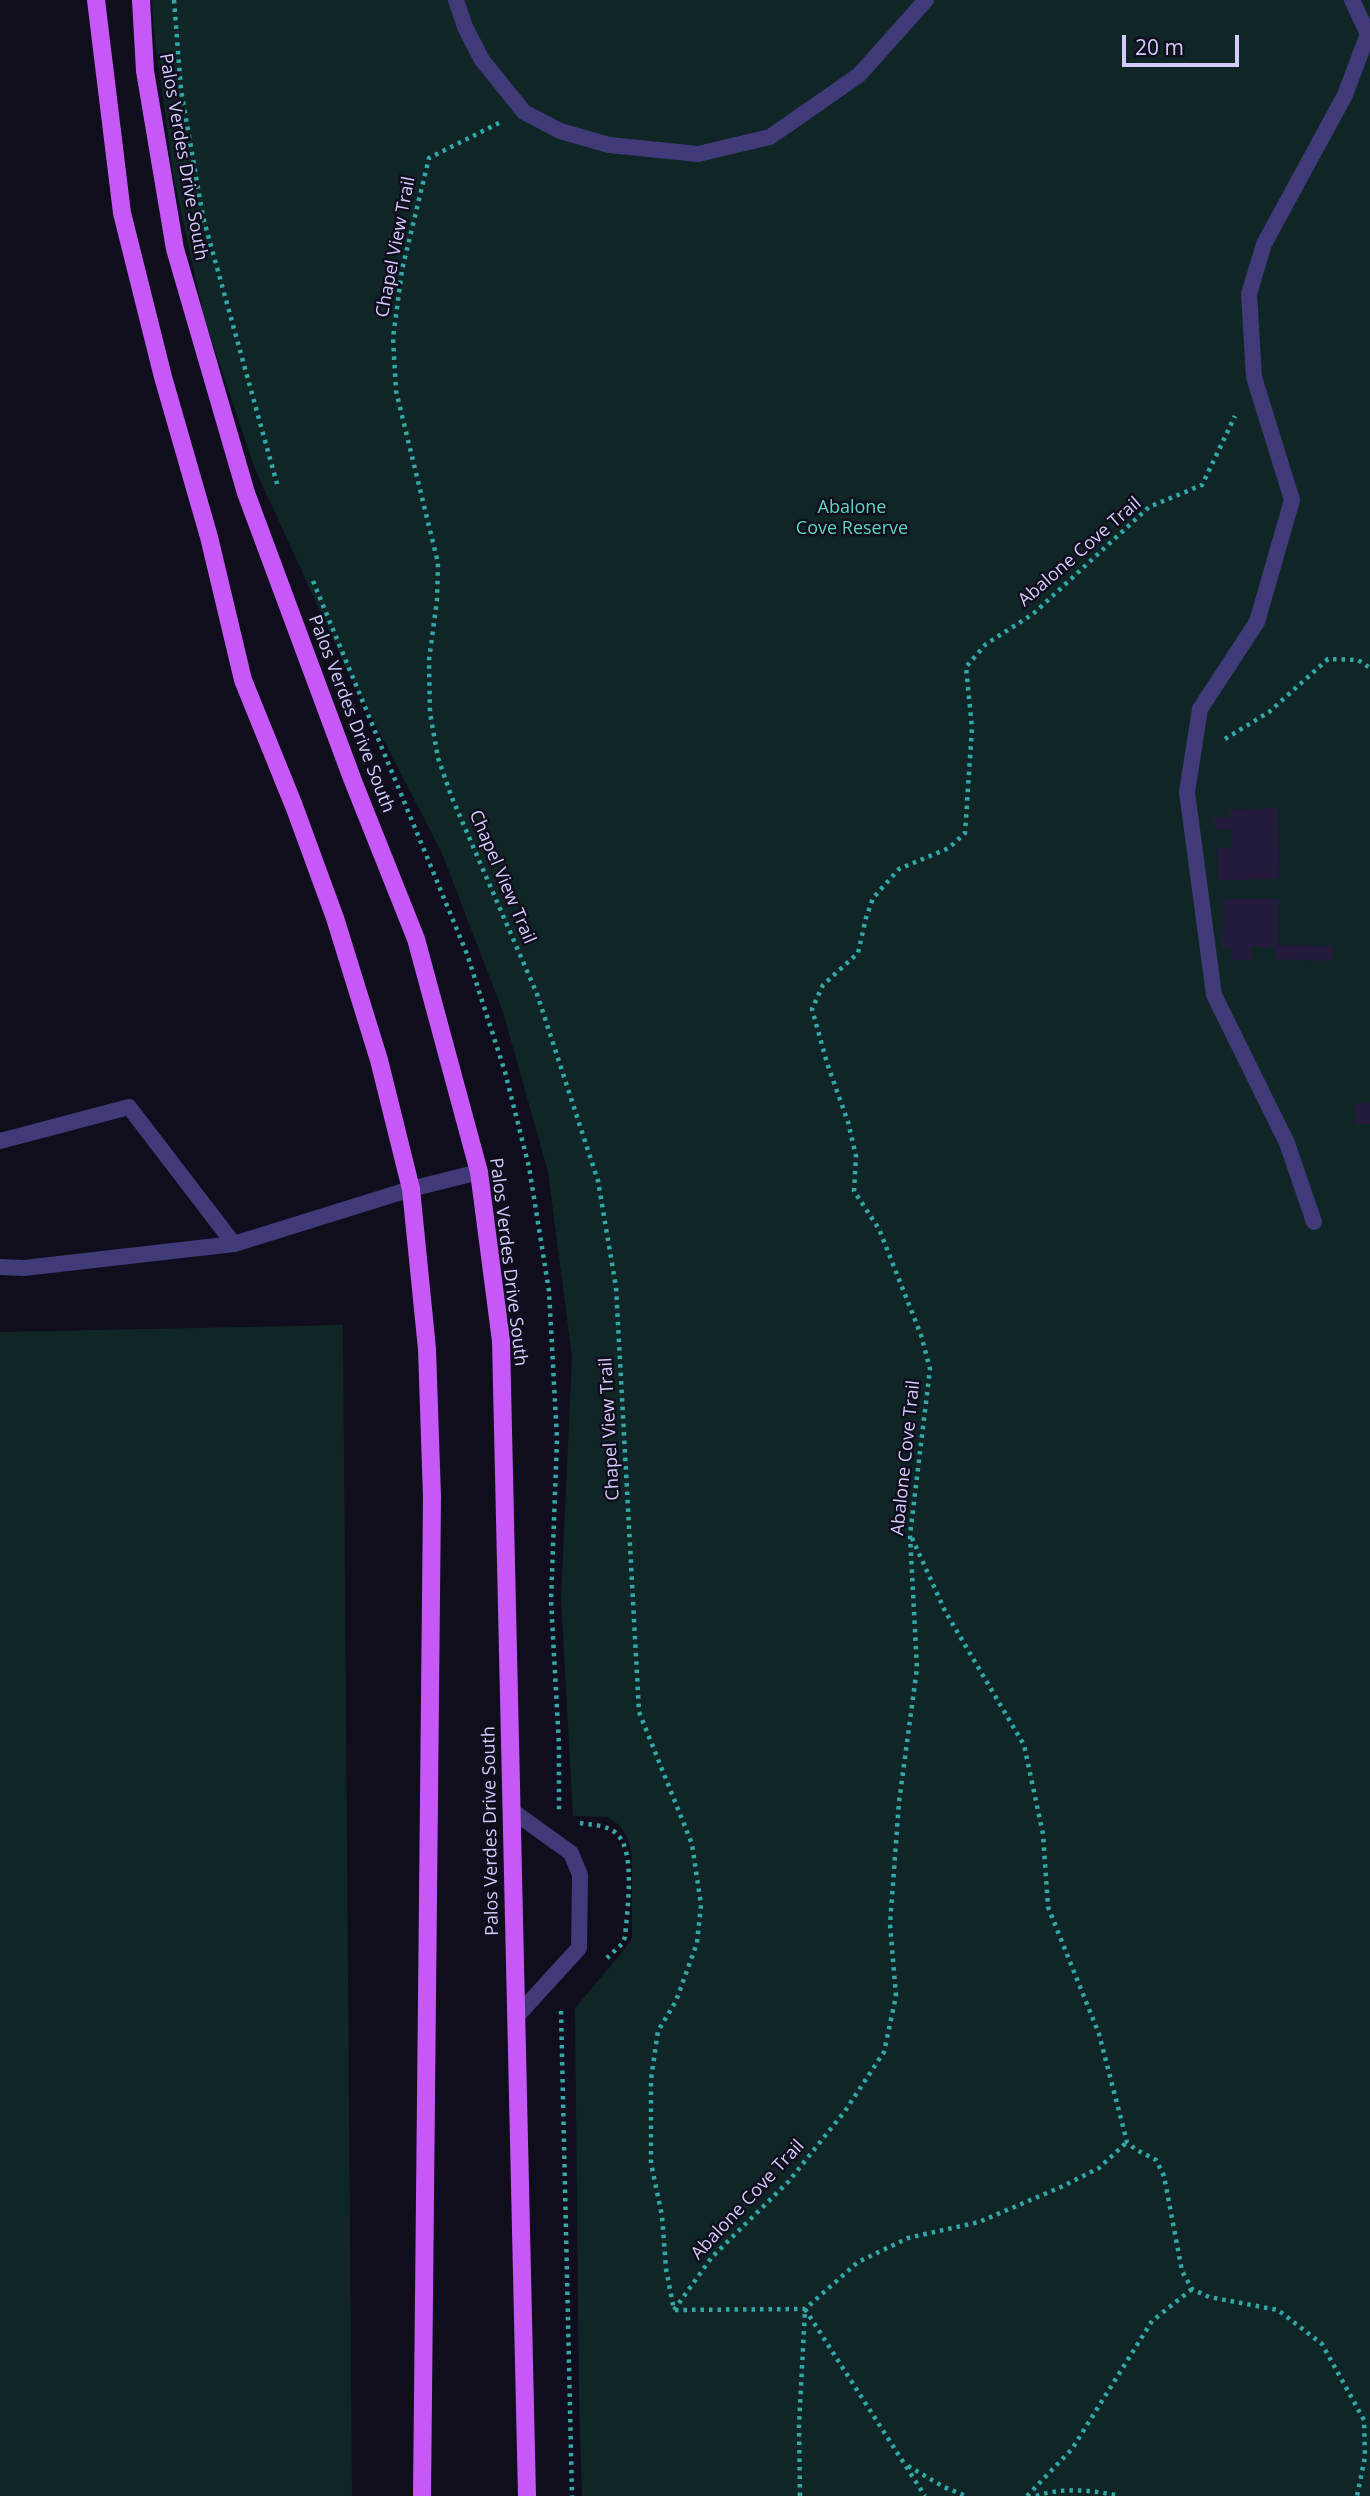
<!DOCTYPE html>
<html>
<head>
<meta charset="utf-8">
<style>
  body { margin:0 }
  #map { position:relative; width:1370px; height:2496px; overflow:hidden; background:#100d1d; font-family:"Open Sans",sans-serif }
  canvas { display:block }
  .scale { position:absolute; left:1122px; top:35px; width:117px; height:32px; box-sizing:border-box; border:4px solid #d3cbfc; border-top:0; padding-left:9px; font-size:21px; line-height:24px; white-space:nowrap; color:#d3cbfc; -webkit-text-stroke:5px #100d1d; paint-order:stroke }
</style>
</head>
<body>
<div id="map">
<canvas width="1370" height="2496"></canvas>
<div class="scale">20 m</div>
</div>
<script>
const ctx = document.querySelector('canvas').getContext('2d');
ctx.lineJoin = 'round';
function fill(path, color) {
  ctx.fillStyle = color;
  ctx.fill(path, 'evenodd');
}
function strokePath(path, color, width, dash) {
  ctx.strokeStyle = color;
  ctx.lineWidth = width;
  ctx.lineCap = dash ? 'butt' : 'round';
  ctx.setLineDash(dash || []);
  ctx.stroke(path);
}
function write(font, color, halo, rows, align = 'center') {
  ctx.font = font + ' "Open Sans",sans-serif';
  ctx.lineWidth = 5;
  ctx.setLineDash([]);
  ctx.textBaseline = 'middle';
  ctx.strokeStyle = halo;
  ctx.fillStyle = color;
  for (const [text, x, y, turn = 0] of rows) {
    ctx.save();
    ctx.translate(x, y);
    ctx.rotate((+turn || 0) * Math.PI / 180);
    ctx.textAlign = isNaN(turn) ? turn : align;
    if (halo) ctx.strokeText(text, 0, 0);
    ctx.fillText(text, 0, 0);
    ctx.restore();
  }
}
fill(new Path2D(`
  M152,0h1218v2496h-788l-3,-96 -4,-392 50,-59 7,-12v-83l-5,-17 -8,-12 -11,-8 -35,-1 -12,-218 11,-241 -24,-185 -45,-160 -62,-161 -94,-181 -92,-201 -50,-148 -31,-141 -21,-156z
  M343,1325l9,1171h-352v-1164z`), '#102626');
fill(new Path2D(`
  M1278,808l1,71 -61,1 -1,-32h14v-19h-17v-12h16v-7z
  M1223,899h55v46l55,1 -1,15 -57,-2v-12h-24v14l-19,-1v-13h-10z
  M1370,1103v21h-14l-1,-20z`), '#231a3c');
strokePath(new Path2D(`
  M174,0l7,90 22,127 74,267
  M499,123l-70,35 -27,112 -9,68 3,53 42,172 -1,37 -8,60 1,53 8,45 14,40 85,196 61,187 18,106 23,425 53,132 9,61 -4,38 -21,58 -18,30 -7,48v84l11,53 4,53 8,41
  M313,581l154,373 38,118 24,95 20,124 8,148 -6,162 8,144v66
  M1225,739l44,-27 59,-53 30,1 12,8
  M912,1538l33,73 79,134 19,89 5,73 51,127 28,108 8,7 21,11 8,16 18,95 10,18 17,8 69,13 44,34 42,76 1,37 -8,39
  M580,1823c12,2 28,2 37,11 19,18 10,78 8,103l-3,7 -15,14
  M561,2011l11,485
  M805,2309l120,187
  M674,2310l38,-53 77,-76 56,-70 39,-59 12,-56 -6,-72 9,-122 18,-134 -7,-133 20,-166 -9,-34 -42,-106 -25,-38 2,-35 -8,-34 -21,-59 -15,-54 11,-24 35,-32 8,-35 7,-20 26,-29 50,-21 16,-15 7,-105 -6,-61 20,-23 47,-30 116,-107 53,-22 33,-69
  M675,2310l130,-1 53,-47 50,-24 71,-16 82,-35 38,-19 28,-26
  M908,2466l36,21 22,9
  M800,2496l-1,-71 6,-115
  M1027,2496l45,-47 80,-128 40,-32
  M1036,2496c27,-9 56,-6 84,0`), '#33a8a8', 4.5, [3.5, 5]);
strokePath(new Path2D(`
  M456,0l9,27 17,33 42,52 36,19 49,14 89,9 72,-17 89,-62 67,-75
  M0,1141l129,-34 105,137
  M1314,1222l-27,-79 -73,-148 -27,-203 13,-83 57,-87 35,-122 -38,-123 -5,-83 15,-50 81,-149 23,-61 -16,-34
  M0,1267l24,1 210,-24 177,-55 68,-17
  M511,1810l60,43 9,22 -1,73 -63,69`), '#403a79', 16);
strokePath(new Path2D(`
  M96,0l26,213 41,164 46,160 34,143 51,126 41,112 44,142 32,129 16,160 5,148 -10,999
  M141,0l4,71 30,178 71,244 107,288 63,158 63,233 22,169 26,1155`), '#c558f6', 18);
write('18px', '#d3cbfc', '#100d1d', [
  ["Palos Verdes Drive South",183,157,80],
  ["Chapel View Trail",396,247,-79],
  ["Abalone Cove Trail",1080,552,-41],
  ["Palos Verdes Drive South",351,714,69],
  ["Chapel View Trail",502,877,67],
  ["Palos Verdes Drive South",508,1262,83],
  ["Chapel View Trail",610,1429,-93],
  ["Abalone Cove Trail",906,1458,-84],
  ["Palos Verdes Drive South",491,1831,-91],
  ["Abalone Cove Trail",748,2200,-47]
]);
write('18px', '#5cd7c0', '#100d1d', [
  ["Abalone",852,508],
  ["Cove Reserve",852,529]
]);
</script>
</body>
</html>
